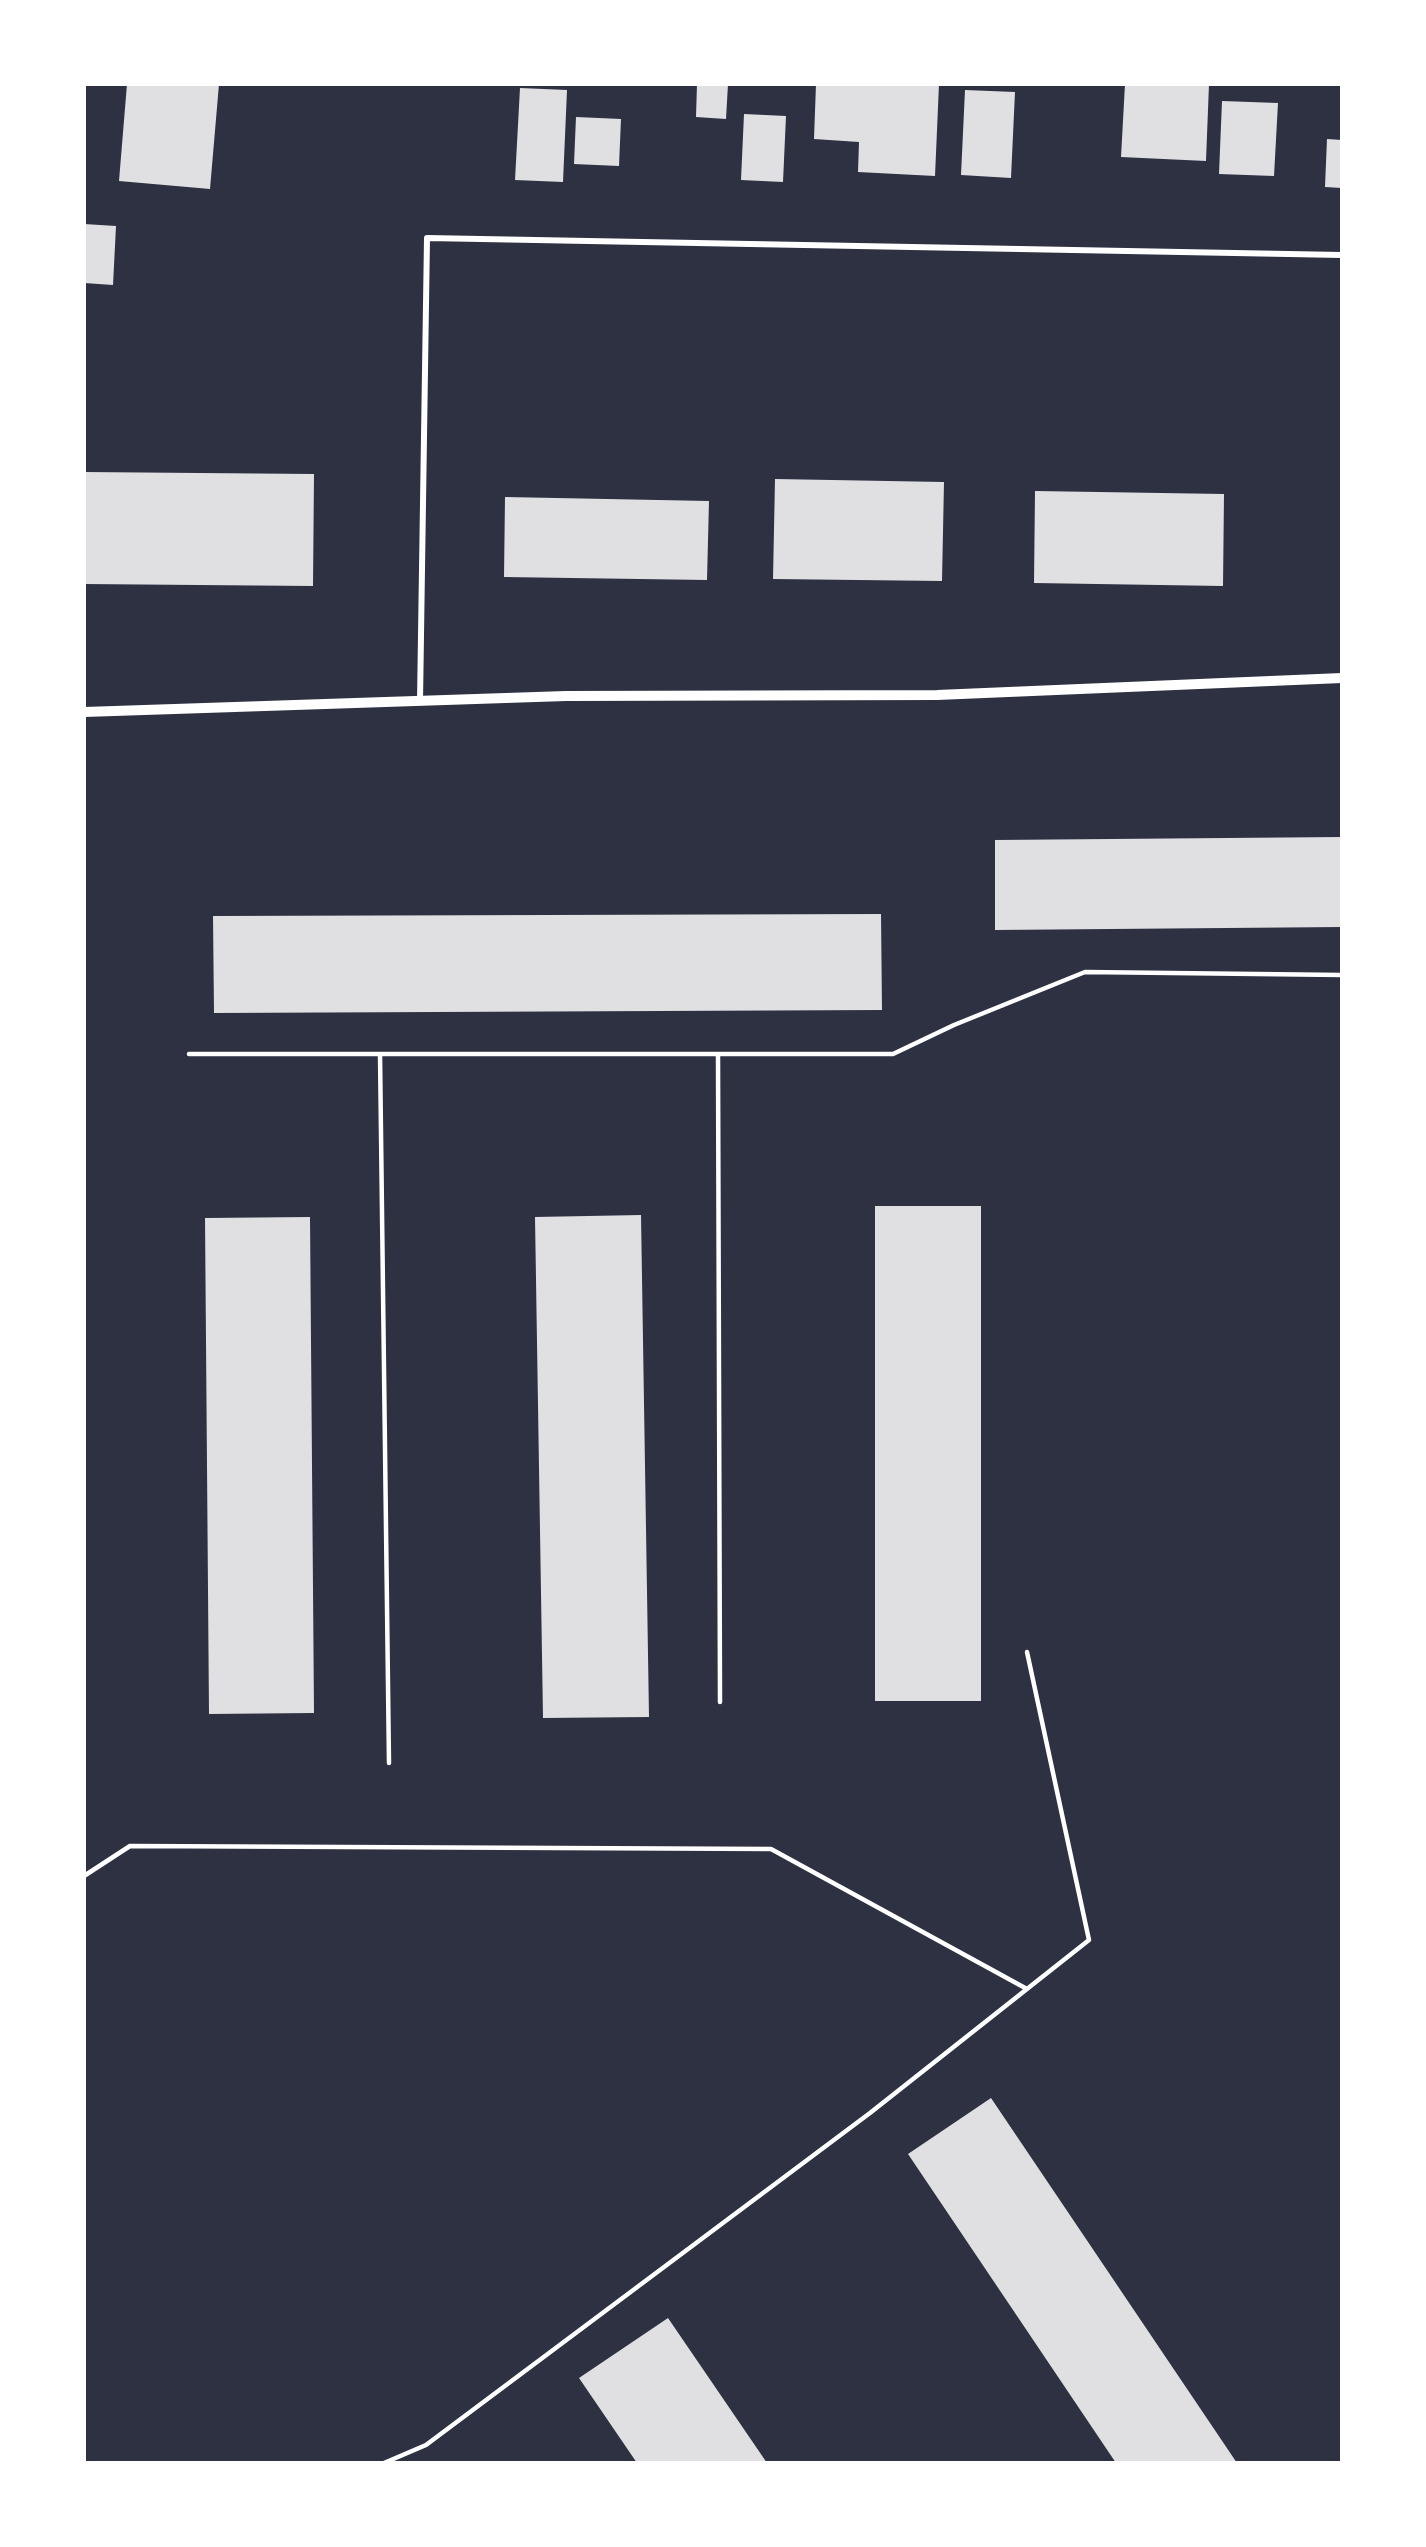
<!DOCTYPE html>
<html>
<head>
<meta charset="utf-8">
<style>
  body { margin:0 }
  #map { position:relative; width:1426px; height:2547px; overflow:hidden; background:#2d3142; font-family:Merriweather,serif }
  canvas { display:block }
  .frame { position:absolute; inset:0; border:86px solid #fff; pointer-events:none }
</style>
</head>
<body>
<div id="map">
<canvas width="1426" height="2547"></canvas>
<div class="frame"></div>
</div>
<script>
const ctx = document.querySelector('canvas').getContext('2d');
ctx.lineJoin = 'round';
function fill(path, color) {
  ctx.fillStyle = color;
  ctx.fill(path, 'evenodd');
}
function strokePath(path, color, width, dash) {
  ctx.strokeStyle = color;
  ctx.lineWidth = width;
  ctx.lineCap = dash ? 'butt' : 'round';
  ctx.setLineDash(dash || []);
  ctx.stroke(path);
}
fill(new Path2D(`
  M127,84h92l-9,105 -91,-8z
  M697,84h31l-2,35 -30,-2z
  M816,84h123l-4,92 -77,-4 1,-30 -45,-3z
  M1125,84h84l-3,77 -85,-4z
  M520,88l47,2 -4,92 -48,-2z
  M965,90l50,2 -4,86 -50,-3z
  M1222,101l56,2 -4,73 -55,-2z
  M744,114l42,2 -3,66 -42,-2z
  M576,117l45,2 -2,47 -45,-2z
  M1327,139l15,1v48l-17,-1z
  M84,224l32,2 -3,59 -29,-2z
  M84,472l230,2 -1,112 -229,-2z
  M775,479l169,3 -2,99 -169,-2z
  M1035,491l189,3 -1,92 -189,-3z
  M505,497l204,4 -2,79 -203,-3z
  M1342,837v90l-347,3v-90z
  M881,914l1,96 -668,3 -1,-97z
  M875,1206h106v495h-106z
  M641,1215l8,502 -106,1 -8,-501z
  M310,1217l4,496 -105,1 -4,-496z
  M991,2098l246,365h-121l-208,-309z
  M668,2318l99,145h-130l-58,-85z`), '#e0e0e3');
strokePath(new Path2D(`
  M189,1054h704l61,-29 131,-53 257,3
  M380,1054l9,709
  M718,1054l2,648
  M84,1876l46,-30 641,3 256,140
  M384,2463l42,-18 444,-332 219,-173 -62,-288`), '#fff', 4.5);
strokePath(new Path2D(`
  M420,701l7,-463 915,17`), '#fff', 6);
strokePath(new Path2D(`
  M84,712l482,-16 371,-1 405,-17`), '#fff', 10);
</script>
</body>
</html>
